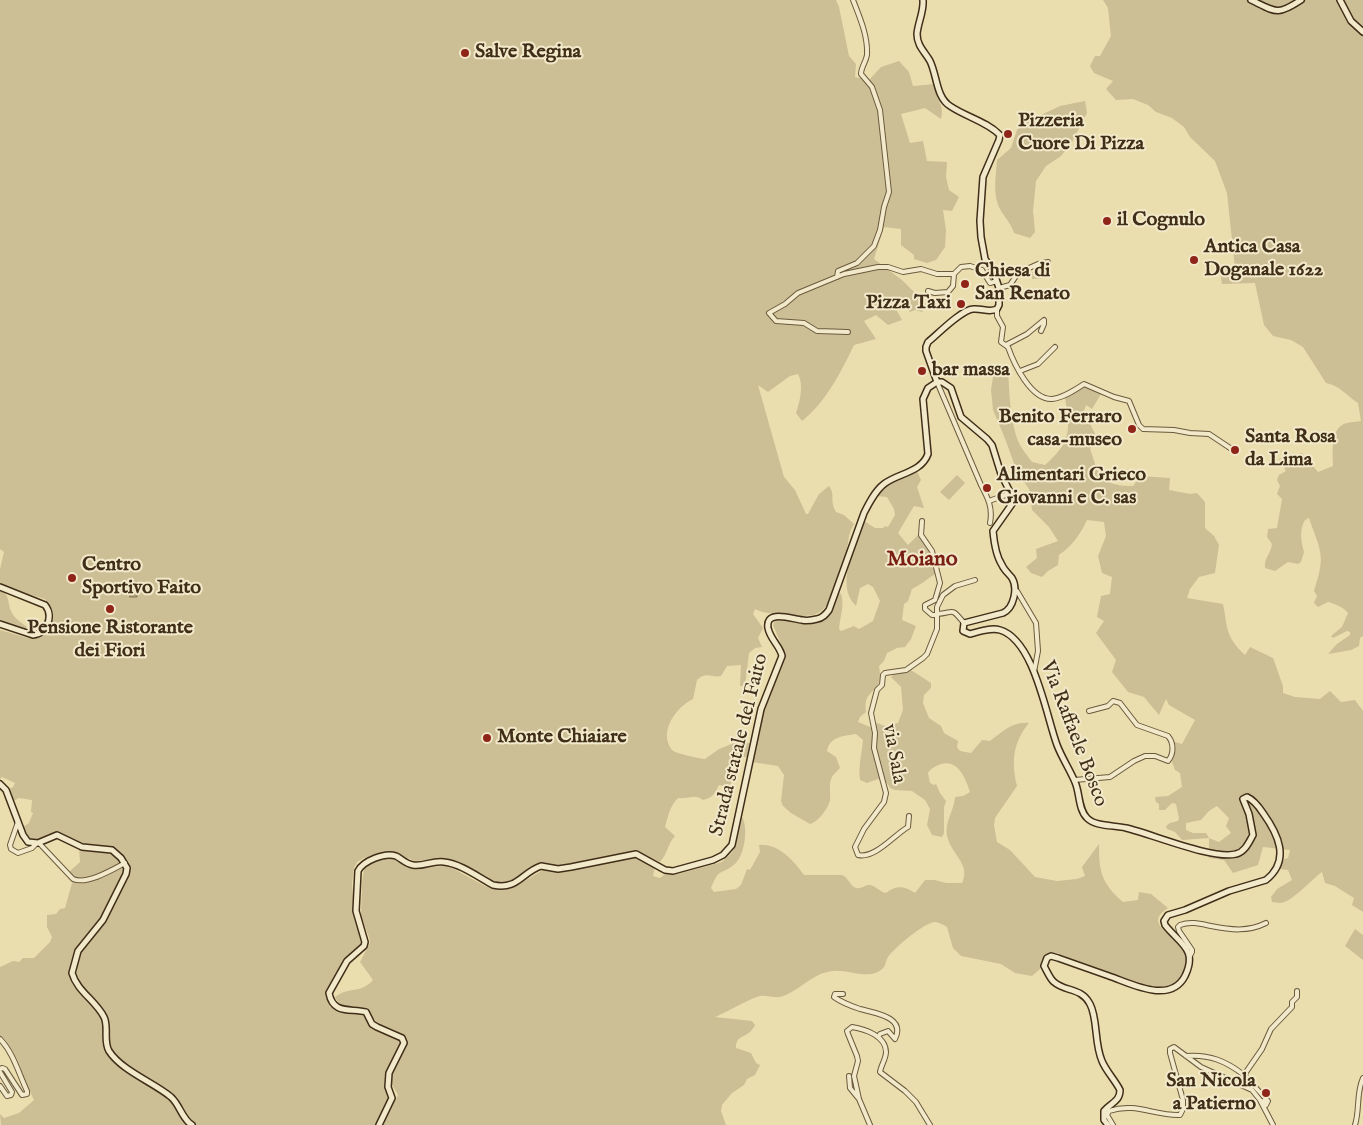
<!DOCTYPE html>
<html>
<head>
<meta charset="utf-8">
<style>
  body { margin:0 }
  canvas { display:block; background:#eaddae }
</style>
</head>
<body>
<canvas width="1363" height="1125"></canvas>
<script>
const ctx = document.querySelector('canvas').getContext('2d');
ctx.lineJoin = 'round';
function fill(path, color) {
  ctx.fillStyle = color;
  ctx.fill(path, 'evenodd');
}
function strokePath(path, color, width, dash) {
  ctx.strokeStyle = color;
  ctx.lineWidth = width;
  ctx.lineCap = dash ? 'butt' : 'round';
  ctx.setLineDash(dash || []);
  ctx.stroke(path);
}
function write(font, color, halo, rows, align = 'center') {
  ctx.font = font + ' "IM FELL English",serif';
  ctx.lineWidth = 4;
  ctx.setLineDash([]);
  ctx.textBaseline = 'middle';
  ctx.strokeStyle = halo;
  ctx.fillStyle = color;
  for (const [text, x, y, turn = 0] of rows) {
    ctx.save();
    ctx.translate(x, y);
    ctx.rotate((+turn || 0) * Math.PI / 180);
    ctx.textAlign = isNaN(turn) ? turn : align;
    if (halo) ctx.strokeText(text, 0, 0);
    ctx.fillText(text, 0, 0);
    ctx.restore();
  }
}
fill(new Path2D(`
  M0,0h836l3,7 10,49 7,8 -1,13 14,3 12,-13 18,-6 10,11 4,14 22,-2c1,16 10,20 6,35l-16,-11 -24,6 9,29 13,-2 4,20 20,1 -1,15 3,13 10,7 -7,14 -9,-1 3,20 -1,17 -9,13 -9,3 -13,-4v-4l-13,-10v-16l-17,-2 -10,32 28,21 25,25 -5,7 -7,-2 -5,2 -9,-14 -10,2 11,20 -14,5 -12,-10 -12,6 12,18 -22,6c-13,27 -28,57 -52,76l-6,-8c4,-12 8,-28 2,-39l-8,2 -22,16 -10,-7 26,92 11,13 11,24h2l11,-20 10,-8c7,10 0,14 7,26l8,3 10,9c-6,10 -5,14 -7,25 -1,12 -6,23 -10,34 -11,28 -15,36 -48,32 -13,-2 -21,0 -34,-6l-2,5 10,14 -5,10 4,9 -7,1 -6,5 -4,33h-5l1,-21 -14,1 -6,10c-9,2 -16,-5 -24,4l-4,19c-17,8 -35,33 -21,51 2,3 29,9 33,9l14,-10 15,-6h17l-4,14h-11c-3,8 -6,13 -2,20l-5,10 -10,-2c-4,8 -6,13 -16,15 -8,-7 -15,0 -25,-2 -8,8 -10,18 -13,29l10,9c-8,9 -7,17 -15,26l-26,-12 -11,4 -56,12 -26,-2 -33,18 -8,1 -13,-5 -39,-18 -7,-1 -26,2 -22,-9 -29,6 -7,4 -3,6 -2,15 3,35 8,24c-3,5 -10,8 -14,13 -6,5 -9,12 -13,19 -9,15 -16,30 5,38 8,3 16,0 23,2 11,21 17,16 36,25l1,4c-6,25 -23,23 -12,55l-13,27h-179c-11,-6 -12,-18 -21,-26 -18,-20 -49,-27 -64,-49 -7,-11 0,-27 -7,-37 -10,-13 -25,-25 -31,-40l6,-20 26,-31 23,-48 1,-6 -3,-6 -8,-10 -6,-4 -33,-4 -20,-10 -20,7 -11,-1 -6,-13 6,-4 4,-10 -2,-1 1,-12 -13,-2 -6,3 -5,-11 5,-3 2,-4 -13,-6 -2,2v-149l28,8h8l12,-5c7,-13 5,-21 -3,-34l-45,-13v-17l4,-17 -4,-3z
  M1103,0h260v636l-3,2 -1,8 -8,4 -23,4 9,-10 13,-9v-3l-3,-1 -14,7 -2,-2 11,-9 6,-14c-3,-5 -15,-10 -20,-11l-10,5 -4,-4 3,-7 -3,-5c2,-8 5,-15 6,-23 4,-16 -6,-34 -11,-50l-4,2c-6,10 -4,21 -1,32l-3,10 -3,2 -10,-2 -13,9 -10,-3c-1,-11 6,-14 7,-24l-5,-7 1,-8 9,-1 5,-29 -5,-5 3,-8 -3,-6 2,-5 7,-4 -7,-12 23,-6 16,19 15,-6c0,-12 -3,-33 9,-41 4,-3 14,-3 19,-4l-3,-18c-11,-7 -19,-18 -32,-20l-23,-36 -12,-7 -18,-4 -9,-11 -9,-42 -33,1 -2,-13 15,-3 -8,-75 -12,-32 -25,-24 -6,-10 -12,-9 -16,-6 -8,-7 -15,-6 -17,1 -10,-11 7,-8 -19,-8 -4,-7 5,-10h5l11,-20 -3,-28z
  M1085,101l2,12 -15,29 -11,14 -15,10 -10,15 -3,30 2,21 -5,6 -16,-5c-3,-11 -12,-18 -16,-28 -5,-15 -2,-30 -1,-45l14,-12 6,-18 7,-7 36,-17z
  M1048,271v7l-16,1v-7z
  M999,365l9,1c1,23 2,59 12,79 3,6 8,11 12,17l13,3c27,-24 25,-34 20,-68l21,-11 15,8 -9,15 -6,-4 -2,6 13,27 -7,11c3,7 6,21 10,26 7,10 22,11 33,11l7,-10 30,2 -1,12 21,4 7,-1 8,9v26l9,8 5,9 -4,28 -16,4 -9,12 -3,9 36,6c5,25 2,32 22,51l5,-8 23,11 10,28v7l12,4 25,2 10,-8 11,11 14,-2 8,11v201l-11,-7 2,-7 -19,-12 -10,-3 -3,-11c-10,7 -31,31 -42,31 -3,0 -5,-1 -8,-1l-1,-5 6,-8 15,-9 -4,-10 -8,-1 4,-10 4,-1 2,-8 -27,-3 -5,18 -25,8 -9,-13 -15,-2v-20l-27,2 -7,-8 -8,-3 -1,-3 4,-3 8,-2 1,-3 -3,-14 -4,-1 -7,7h-6v-6l-3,-2 -1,-5 13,-1 14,-9 -2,-14 -5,-3 -3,-8 3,-12v-8l7,2 13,-24 -26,-15 -3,-6 -7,16 -15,-18 -16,-5 -16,-20 4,-12 -20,-27 8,-12 -7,-4 4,-21 9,-2 2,-17 -10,-4 -4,-17 8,-20 -2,-14 -17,-2c-7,15 -15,26 -28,35l-1,10 -10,6 -6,6 -11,-4 -5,-6 11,-9 -1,-9 22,-8 -9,-14 -17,-17 -3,-21 -12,-17 -11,-31 -13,-31 -2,-20 3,-19zM1217,806l12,12 -3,8 5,7 -12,9 -10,-4 -3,-5h-13l-7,-3v-7l15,-3 8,-9z
  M917,471l4,9 -4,7 7,21 -10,-2 -16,27 10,12 10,-10 11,10 8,28c-9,5 -16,12 -25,16l-4,12 -4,3 -2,16 14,6 -5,13 -6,8 -8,1 -10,5 -3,8 -5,5c6,30 -17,20 -13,46l-6,5 -2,5 12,5 7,-4 8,3 13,-3 5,-13 -2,-23 -10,-10 4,-4 16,-3 20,13v5l-7,7 -1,8 6,15 12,8 3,7 14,8 -1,6 3,4 11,2 11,-13 8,1c12,-9 23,-20 39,-18 -16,19 -18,39 -12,63l-22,32 -1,7 3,17 13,8 25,27 22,4 20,-2 8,-3 -3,-9 17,-23c0,27 2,39 24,58l15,-2 1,-8 12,2 17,14c-28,17 12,29 18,44 3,6 0,13 -2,19 -3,7 -8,12 -16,15 -25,8 -86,-23 -111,-33h-6l-9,6 -2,10 -8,7 -17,-3 -14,-9 -40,-8 -8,-8 -6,-21c-3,-2 -7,-4 -11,-5 -9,-2 -42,26 -48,35 -2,3 -2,7 -4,10 -13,15 -35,2 -51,4 -21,2 -34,20 -50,25 -8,3 -15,-1 -23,0 -9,2 -35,17 -45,21l37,4 3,4c-1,2 -3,5 -5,7 -7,6 -14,4 -14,16l15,5 5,10 4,2 -5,10 -8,4 -3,6 -12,8 -10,12 -1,6 5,14h-343l15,-30c-2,-5 -7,-10 -8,-15 -1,-7 15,-26 17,-37 -7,-14 -15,-13 -27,-19 -7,-4 -11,-14 -18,-16 -10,-3 -22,1 -27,-11 14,-11 26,-3 38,-17l-13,-18 10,-19 -1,-6 -8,-21 1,-33 2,-14 4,-4 12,-6 12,-1 23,11 28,-3 9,2 33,18 10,3 10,1 8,-2 30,-18 24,1 70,-14 18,10 -2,9 7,2 5,-4h13l44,-12 11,-11 8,-36c8,11 4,40 -6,49 -13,11 -16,3 -24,24l3,4 22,-3 5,-4 6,-16 3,1 10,-18 -1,-7c19,-2 35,16 45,30h38c6,2 8,11 14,13 5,1 8,-2 12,-3 6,-1 12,7 18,8 11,-8 18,-7 29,0l10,-13h10l11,3h16c9,-18 -10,-29 -14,-44 -5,-16 6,-27 7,-42l8,-1 7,-4c-4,-13 -12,-33 -29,-28 -5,2 -10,4 -13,9l2,10 4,2 2,-1 4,9 6,8 -2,6v26l-2,4 -10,-2 -5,-10 3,-16 -5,-9 -13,-9 -17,-1 -5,-2 -3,-5 -9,-4 -11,4 -7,-3c-2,-13 2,-27 3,-40l-7,-6c-12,2 -26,2 -29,17l9,6 4,11c-3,3 -6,6 -8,9 -4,8 -1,15 -2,23 -2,9 -12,22 -20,24l-19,-11 -8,-7 -2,-5 3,-26 -6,-9 -26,-4 12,-58 18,-37 1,-9 -1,-12 -9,-21 2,-5c35,2 49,11 64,-27l2,1c4,10 -1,23 -2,35l2,2 13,-5 5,3 14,-8 7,-20 -7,-14 -5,-3 -8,4 -4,18c-22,-21 0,-62 8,-85l11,7h8l2,-2 3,1 7,-12 -1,-6 -7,-12 -11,-1c12,-13 25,-18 41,-25z
  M957,475l8,8 -16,17 -9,-8z
  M0,589c12,9 6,12 12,24 3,6 10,10 15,14l-2,2 -25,-9z
  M79,848l33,4c6,4 13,13 12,21 -7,15 -13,31 -22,45 -11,18 -38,35 -31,60l31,39 3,30 38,33 26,18 19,27h-187l-1,-11 4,4 15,-5 15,-13 -28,-59 -6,-5v-69l13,-6 6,1 4,-4h11l16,-16 2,-5 -5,-10v-12l9,-1 4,-5 5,-1 7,-25 -2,-12 10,-9z
  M1355,929l8,6v25l-18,-14z`), '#cdbf95');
const water = new Path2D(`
  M130,582h7v15h-7z`);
fill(water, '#b0a27b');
strokePath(water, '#837454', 1);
const street = new Path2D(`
  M837,277l1,-6 19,-8 17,-17 6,-16 4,-23 5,-15 -9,-82 -8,-23 -11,-13c0,-7 5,-12 6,-19 1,-19 -7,-37 -14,-55
  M999,288l11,-3 8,-12 20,-9 10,-2
  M928,291l7,2 13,-1 5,-6 1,-12
  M997,309v7l6,11 -2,15 7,5c6,17 23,53 44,52 11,-1 23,-9 32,-15l30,13 15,4 10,24 4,4 31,1 16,3 19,1 24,16
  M848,332l-31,-1 -13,-8 -28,-2 -7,-8 16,-9 13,-11 46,-19 34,-7h10l15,5 18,-3 16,5h17l7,-7 9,-1 12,4 8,13 7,-2
  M1006,345l21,-11 17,-14v4l-3,7
  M1020,371l18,-7 17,-17
  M937,382l44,103c7,13 12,23 9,38
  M989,501l22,-8
  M922,521l-1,14 11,16 8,32 -5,17 -10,5v4l7,6h5
  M1017,591l19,32 2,28 -4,21
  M937,614c18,-1 13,-8 27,9
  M1074,780l36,-3 24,-16 11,-5h10l13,5c6,-7 6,-18 0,-25l-31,-11 -17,-22 -7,-2 -5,5 -19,5
  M909,816l-1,11c-14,8 -33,32 -50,28l-3,-8 9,-18 20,-27 2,-9 -12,-45 1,-15 -4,-20 6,-23 5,-5 1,-10 2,-2 21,-3 17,-12 4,-4 10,-25v-22l6,-12 12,-9 20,-6
  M18,822l-8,23 1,4 7,4 14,-5 4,-4
  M39,843l34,36c14,6 39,-9 52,-16
  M1190,956l2,-4v-2l-13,-19 -1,-4 2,-2c11,-4 21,-1 31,1 20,4 37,6 55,-3
  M843,994h-8l-1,3c7,5 17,9 26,12 15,4 46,8 35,30l-7,-8 -8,3 -2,3
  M0,1039c13,13 19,35 27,52v3l-5,1 -17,-26 -3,-1 -2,1
  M1186,1056c23,-2 40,5 58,19l18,-26 9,-20 21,-22v-5l5,-5v-6
  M0,1072l12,20 -1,3 -4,1 -7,-10
  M1244,1075l24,26 -2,4 -3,-4
  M849,1076l1,12 9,11 11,26
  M859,1099l-5,-23 4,-15 -1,-5 -9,-22 -1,-3 5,-4c13,2 34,9 34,25 0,7 -5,13 -6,20l25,19 11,11 14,23
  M1113,1125l-6,-10 2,-4c27,-9 45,5 71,4l3,-6v-9l-13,-47v-4l4,-2 27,20 51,23 8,10 13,25
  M1355,1125c5,-16 1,-32 8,-47`);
const secondary = new Path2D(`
  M923,0c1,12 -5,22 -6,34 0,12 8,18 13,27 7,14 6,36 20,45 16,11 36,15 50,29l-1,5 -16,37 -3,44 1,16 4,22 8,11 6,18v17l-2,4c-8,4 -15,-1 -24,0 -12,1 -35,25 -45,33l-2,5v4l11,31
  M1251,0c25,12 26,16 50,0
  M1340,0l11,21 12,11
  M937,382h5l9,6 10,29 26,22 5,6 9,29 9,18 3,7 -1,5 -19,27c1,11 3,25 9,34 2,5 7,9 10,13 6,10 2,30 -9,35l-39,10 -1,8 7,3c9,-2 20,-7 30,-4 34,10 46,85 57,115 5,13 13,25 18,37 5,11 3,27 12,36 9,9 27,7 39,10 26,6 87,32 110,26 9,-2 13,-12 17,-19l-4,-21 -6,-15 4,-2c7,3 12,10 16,16 15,21 28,47 3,67l-37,11 -44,19 -17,5 -4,6 1,4c15,19 33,24 20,51 -15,29 -55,7 -76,0 -17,-6 -34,-12 -51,-18l-7,-2 -4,2 -3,8c3,5 6,13 10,16 11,10 27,5 36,22 8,15 4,39 12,57 4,10 13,19 18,29 0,12 -10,13 -16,21v9l4,5
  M0,587l45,18c9,11 2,29 -12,30l-33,-11
  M0,784l6,6 17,45 5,7 10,1 19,-8 25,12 30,3 9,8 6,10 -1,6 -23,46 -25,31 -6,22c5,18 24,28 32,44 5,10 -1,24 5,34 13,20 44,31 62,46 9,8 11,22 21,28
  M379,1125l13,-27 -4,-11 1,-14 15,-30 -2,-5 -25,-11 -5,-3 -6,-12c-15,-4 -33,3 -37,-19l18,-32 17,-15 1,-4 -9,-31 2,-40c5,-10 27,-19 38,-15 6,3 10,8 17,9 10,2 20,-5 31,-3 17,2 34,15 49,23 25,5 28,-12 48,-19l17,3 13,-2 65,-13 29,16 8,1 40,-11 10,-5 9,-10 29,-136 21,-53c-2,-10 -12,-17 -14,-28 -3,-19 24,-9 34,-8 4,1 11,0 15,-1 6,-1 9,-5 12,-9l35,-97c5,-10 11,-22 20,-29 14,-11 37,-11 44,-30l-5,-55 5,-11 9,-6`);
strokePath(street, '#6a5a3e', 6);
strokePath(secondary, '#402e19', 8);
strokePath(street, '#f1e9ca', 4);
strokePath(secondary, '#f1e9ca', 5);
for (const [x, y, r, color] of [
  [465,53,5,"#8f2418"],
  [1008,134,5,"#8f2418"],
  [1107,221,5,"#8f2418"],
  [1194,260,5,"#8f2418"],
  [965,284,5,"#8f2418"],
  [961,304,5,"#8f2418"],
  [922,371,5,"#8f2418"],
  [1132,429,5,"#8f2418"],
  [1235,450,5,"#8f2418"],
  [987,488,5,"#8f2418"],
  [72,578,5,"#8f2418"],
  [110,609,5,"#8f2418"],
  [487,738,5,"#8f2418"],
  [1266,1093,5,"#8f2418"]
]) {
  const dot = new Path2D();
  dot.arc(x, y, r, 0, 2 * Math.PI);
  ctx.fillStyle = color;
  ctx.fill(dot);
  strokePath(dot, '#f1e9ca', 2);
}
write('bold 20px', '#402e19', '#f1e9ca', [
  ["Salve Regina",475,53],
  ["Pizzeria",1018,122],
  ["Cuore Di Pizza",1018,145],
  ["il Cognulo",1117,221],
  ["Antica Casa",1204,248],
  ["Doganale 1622",1204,271],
  ["Chiesa di",975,272],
  ["San Renato",975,295],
  ["Pizza Taxi",951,304,"right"],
  ["bar massa",932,371],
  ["Benito Ferraro",1122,418,"right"],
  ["casa-museo",1122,441,"right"],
  ["Santa Rosa",1245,438],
  ["da Lima",1245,461],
  ["Alimentari Grieco",997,476],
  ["Giovanni e C. sas",997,499],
  ["Centro",82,566],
  ["Sportivo Faito",82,589],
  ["Pensione Ristorante",110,629,"center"],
  ["dei Fiori",110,652,"center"],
  ["Monte Chiaiare",497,738],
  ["San Nicola",1256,1082,"right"],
  ["a Patierno",1256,1105,"right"]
], 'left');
write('20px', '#402e19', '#f1e9ca', [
  ["Via Raffaele Bosco",1073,734,69],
  ["Strada statale del Faito",740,745,-76],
  ["via Sala",893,754,80]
]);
write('bold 22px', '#7a1f14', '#f1e9ca', [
  ["Moiano",922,560]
]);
</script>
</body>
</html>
